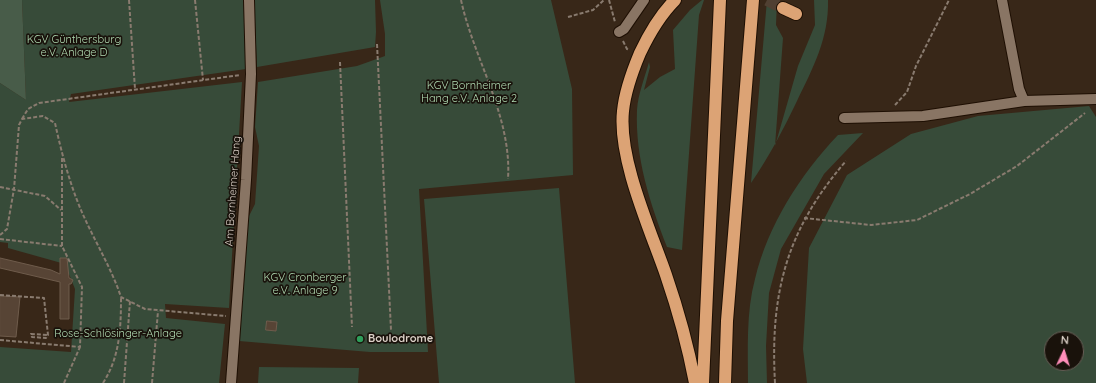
<!DOCTYPE html>
<html>
<head>
<meta charset="utf-8">
<style>
  body { margin:0 }
  #map { position:relative; width:1096px; height:383px; overflow:hidden; background:#382718; font-family:Quicksand,sans-serif }
  canvas { display:block }
  .north { position:absolute; left:1044px; top:331px; width:40px; height:40px; box-sizing:border-box; background:#19120b; border:1px solid #675e56; border-radius:50%; rotate:4deg; font-size:11px; font-weight:700; line-height:16px; text-align:center; color:#dbd0c7 }
  .north::after { content:''; display:block; margin:auto; width:14px; height:18px; background:#ff8eba; clip-path:polygon(50% 0,100% 100%,50% 72%,0 100%) }
</style>
</head>
<body>
<div id="map">
<canvas width="1096" height="383"></canvas>
<div class="north">N</div>
</div>
<script>
const ctx = document.querySelector('canvas').getContext('2d');
ctx.lineJoin = 'round';
function fill(path, color) {
  ctx.fillStyle = color;
  ctx.fill(path, 'evenodd');
}
function strokePath(path, color, width, dash) {
  ctx.strokeStyle = color;
  ctx.lineWidth = width;
  ctx.lineCap = dash ? 'butt' : 'round';
  ctx.setLineDash(dash || []);
  ctx.stroke(path);
}
function write(font, color, halo, rows, align = 'center') {
  ctx.font = font + ' Quicksand,sans-serif';
  ctx.lineWidth = 3.5;
  ctx.setLineDash([]);
  ctx.textBaseline = 'middle';
  ctx.strokeStyle = halo;
  ctx.fillStyle = color;
  for (const [text, x, y, turn = 0] of rows) {
    ctx.save();
    ctx.translate(x, y);
    ctx.rotate((+turn || 0) * Math.PI / 180);
    ctx.textAlign = isNaN(turn) ? turn : align;
    if (halo) ctx.strokeText(text, 0, 0);
    ctx.fillText(text, 0, 0);
    ctx.restore();
  }
}
fill(new Path2D(`
  M22,0h222l2,69 -175,25 -2,8 173,-20 -13,226 -64,-4 1,14 59,6 -6,59h-219v-36l71,5 4,-63 -10,-25 -57,-16v-5l-8,-1v-159l26,17z
  M254,0h121l1,32 -1,15 -118,20z
  M380,0h171l21,89 1,86 -154,14 9,163h-58l-131,-11 9,-123 7,-14 4,-58 -4,-19 3,-45 99,-16 28,-10v-22z
  M702,0h2l-5,15 -17,235 -15,-3c-17,-44 -32,-89 -30,-137 1,-16 8,-33 12,-48l1,5 -6,23 16,-13 15,-8 -2,-39 17,-20z
  M767,0h10l-1,25 7,13 -8,108 23,-80 17,-41 -1,-25h14c1,38 -15,68 -31,101 -14,29 -28,56 -46,82z
  M1089,106l7,11v266h-289l-4,-34 6,-101 38,-73 64,-41 67,-18zM1052,339h24v24h-24z
  M863,133l-39,41 -43,75 -12,44 -3,53 1,37h-19c0,-34 -2,-71 7,-104 13,-54 45,-104 83,-144z
  M559,188l16,195h-136l-15,-184z
  M259,367l100,1 -1,15h-100z`), '#374b39');
fill(new Path2D(`
  M0,0h22l4,100 -26,-17z`), '#485c49');
const building = new Path2D(`
  M0,258l51,12 9,4v-16h7l2,20 4,2 -2,4h-2v35h-9v-37l-60,-14z
  M0,296l20,1 -4,40 -16,-1z
  M267,321l10,1 -1,9 -10,-1z`);
fill(building, '#574435');
strokePath(building, '#6f5c4c', 1);
strokePath(new Path2D(`
  M767,0l16,8`), '#504032', 12, [12, 6]);
const minor = new Path2D(`
  M1002,0l17,89 5,12
  M619,32l5,-3 20,-29
  M844,118l79,-2 101,-15 72,-2
  M231,383l15,-203 5,-106 -2,-74`);
const highway = new Path2D(`
  M675,0c-15,15 -26,34 -35,53 -8,19 -15,38 -17,58 -5,48 27,118 43,164 12,35 22,71 29,108
  M783,8l13,6
  M703,383l17,-383
  M725,383l2,-62 26,-321`);
strokePath(minor, '#1e0f03', 12);
strokePath(highway, '#1e0f03', 14);
strokePath(new Path2D(`
  M129,0l6,89
  M195,0l8,80
  M461,0c13,60 51,116 47,179
  M609,0l6,22
  M568,17l25,-7 11,-10
  M623,41l4,8 2,1
  M377,44l14,286
  M340,62l12,265
  M895,105l12,-13 9,-26 33,-66
  M22,119l6,-10 11,-6 201,-28
  M0,187l45,9 16,14
  M804,218l67,7 46,-5 53,-26 47,-28 68,-53
  M0,235l7,-6 7,-40 5,-64 3,-6 21,-3 12,7c7,32 16,66 30,96 12,26 27,51 36,78l24,12 81,7
  M0,239l62,7
  M0,295l44,3 4,37 -2,3 -14,-1 -1,-3 17,1
  M0,340l80,7 2,-60 -20,-41v-89
  M64,383l16,-36
  M103,383c17,-26 18,-56 18,-86
  M124,383l6,-82
  M152,383l6,-72
  M775,383c-5,-89 11,-153 71,-222`), '#897b6f', 2, [4, 2]);
strokePath(minor, '#897564', 10);
strokePath(highway, '#dca375', 12);
for (const [x, y, r, color] of [
  [360,339,4,"#2e9e5b"]
]) {
  const dot = new Path2D();
  dot.arc(x, y, r, 0, 2 * Math.PI);
  ctx.fillStyle = color;
  ctx.fill(dot);
  strokePath(dot, '#19120b', 1.5);
}
write('11px', '#b0dab2', '#19120b', [
  ["KGV Günthersburg",74,40],
  ["e.V. Anlage D",74,53],
  ["KGV Bornheimer",469,86],
  ["Hang e.V. Anlage 2",469,99],
  ["KGV Cronberger",305,278],
  ["e.V. Anlage 9",305,291],
  ["Rose-Schlösinger-Anlage",118,334]
]);
write('11px', '#dbd0c7', '#19120b', [
  ["Am Bornheimer Hang",233,191,-86]
]);
write('bold 11px', '#dbd0c7', '#19120b', [
  ["Boulodrome",368,339]
], 'left');
</script>
</body>
</html>
